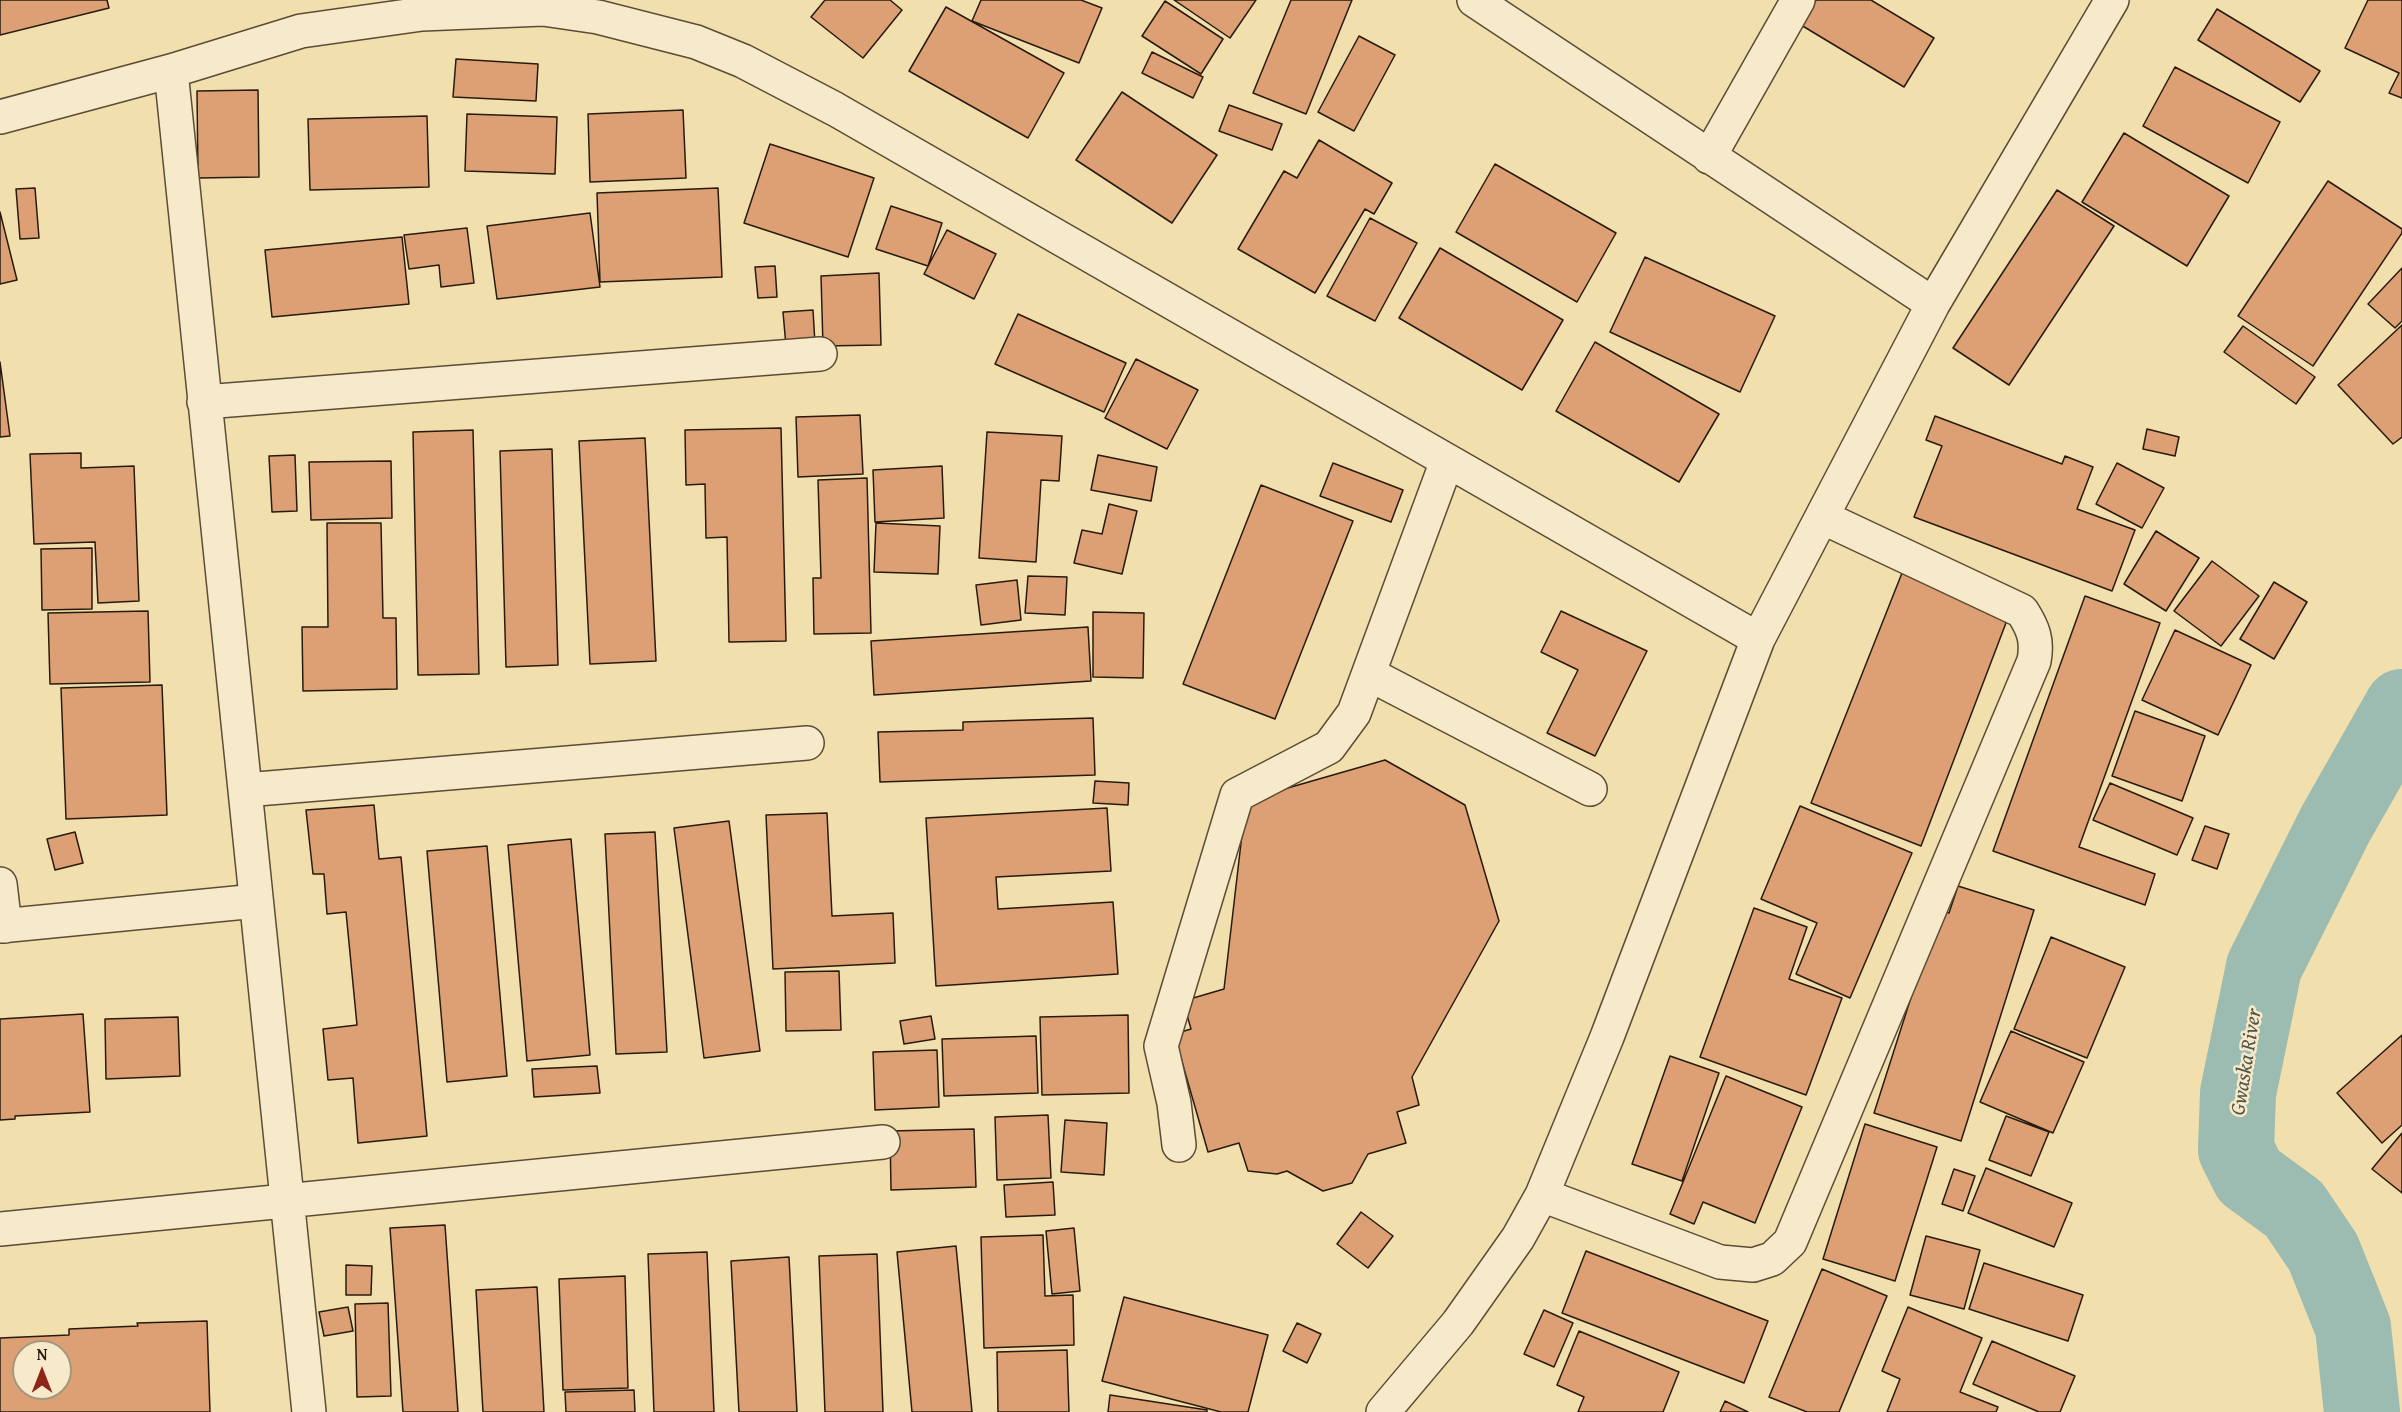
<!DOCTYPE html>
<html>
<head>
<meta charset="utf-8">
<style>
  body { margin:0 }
  #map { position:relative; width:2402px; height:1412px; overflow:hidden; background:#f1dfad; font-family:"Gentium Book Plus",serif }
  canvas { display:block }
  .north { position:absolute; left:12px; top:1340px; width:60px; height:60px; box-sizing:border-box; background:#f6eaca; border:2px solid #a4977f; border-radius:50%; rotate:0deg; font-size:16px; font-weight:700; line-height:24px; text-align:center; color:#281b0e }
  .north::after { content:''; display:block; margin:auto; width:21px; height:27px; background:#8f2418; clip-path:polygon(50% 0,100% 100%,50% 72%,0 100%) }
</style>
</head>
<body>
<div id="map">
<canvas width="2402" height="1412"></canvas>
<div class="north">N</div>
</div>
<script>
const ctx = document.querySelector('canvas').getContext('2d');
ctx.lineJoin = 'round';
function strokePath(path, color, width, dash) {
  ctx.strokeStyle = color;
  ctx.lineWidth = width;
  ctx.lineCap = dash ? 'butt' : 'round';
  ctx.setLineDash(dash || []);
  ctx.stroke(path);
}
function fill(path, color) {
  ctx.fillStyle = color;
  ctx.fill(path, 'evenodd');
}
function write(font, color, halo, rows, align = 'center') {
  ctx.font = font + ' "Gentium Book Plus",serif';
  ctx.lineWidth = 5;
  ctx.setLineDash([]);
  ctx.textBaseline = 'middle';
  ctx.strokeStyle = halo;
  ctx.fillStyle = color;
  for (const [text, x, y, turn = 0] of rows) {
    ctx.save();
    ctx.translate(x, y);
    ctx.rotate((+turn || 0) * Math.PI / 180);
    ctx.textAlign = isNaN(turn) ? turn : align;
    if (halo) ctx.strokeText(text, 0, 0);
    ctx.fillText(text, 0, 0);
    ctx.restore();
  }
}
strokePath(new Path2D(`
  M2362,1412l-9,-85 -30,-75 -29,-43 -45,-33 -13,-26 2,-57 26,-126 71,-142 67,-118`), '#9cbbb1', 76);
const building = new Path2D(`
  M0,0h107l2,8 -109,27z
  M825,0h65l12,10 -39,48 -52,-41z
  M981,0h100l21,8 -23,55 -107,-42z
  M1174,0h82l-26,38z
  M1291,0h61l-46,114 -53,-21z
  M1816,0h55l63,38 -30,49 -103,-62z
  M2368,0h34v98l-13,-5 10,-20 -54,-25z
  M1165,1l58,38 -22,35 -59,-38z
  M946,7l118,66 -36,65 -119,-67z
  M2217,9l103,62 -20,31 -102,-62z
  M1359,36l36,19 -41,76 -36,-19z
  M1152,52l51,25 -10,21 -51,-25z
  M456,59l82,5 -2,37 -83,-4z
  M2175,67l105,55 -32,61 -105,-57z
  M258,90l1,87 -61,1 -1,-87z
  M1122,92l95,63 -45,68 -96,-63z
  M1229,105l53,19 -10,26 -53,-19z
  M683,110l3,68 -96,4 -2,-68z
  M467,114l90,3 -2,57 -90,-3z
  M427,116l2,71 -119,3 -2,-71z
  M2124,133l105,63 -42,70 -105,-64z
  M1319,140l73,43 -18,31 -9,-5 -50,84 -77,-44 46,-78 13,7z
  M770,144l104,34 -26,79 -104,-34z
  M1495,164l121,69 -39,69 -121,-70z
  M2328,181l74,48v4l-89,133 -75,-50z
  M35,188l4,50 -19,1 -4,-50z
  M718,188l4,89 -122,5 -3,-89z
  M2057,190l57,36 -105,159 -56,-37z
  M891,206l51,17 -14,43 -52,-17z
  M0,212l17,68 -17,4z
  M590,213l10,74 -103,12 -10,-73z
  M1370,218l47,25 -42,78 -48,-25z
  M467,228l7,55 -33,4 -2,-22 -30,4 -5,-34z
  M947,230l49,24 -22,45 -50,-25z
  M402,237l7,67 -137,13 -7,-67z
  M1440,248l123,72 -41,70 -123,-72z
  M1645,257l130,59 -35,76 -130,-60z
  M775,266l2,31 -19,1 -3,-31z
  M2402,268v53l-7,7 -27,-24z
  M879,273l2,72 -58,1 -2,-70z
  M813,310l2,34 -29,2 -3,-34z
  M1018,314l108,49 -22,49 -109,-48z
  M2402,325v112l-9,7 -55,-59z
  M2243,326l72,51 -19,27 -72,-52z
  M1595,342l124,72 -40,68 -123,-71z
  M1136,359l62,31 -31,59 -62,-31z
  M0,362l10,74 -10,1z
  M860,415l3,59 -65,3 -2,-60z
  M1935,416l127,48 3,-8 28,11 -16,42 58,21 -23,61 -198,-74 28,-71 -16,-6z
  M781,428l5,213 -57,1 -2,-105 -21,1 -1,-54 -19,1 -1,-55z
  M2147,429l32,8 -4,19 -32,-7z
  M473,430l6,244 -61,1 -5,-243z
  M987,432l75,4 -3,45 -18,-1 -5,82 -57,-4z
  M645,438l11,223 -66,3 -11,-223z
  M552,449l6,216 -52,2 -6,-216z
  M81,453v15l53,-2 5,135 -41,2 -3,-61 -61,2 -4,-90z
  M295,455l2,56 -25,1 -3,-56z
  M1098,455l59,12 -6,34 -60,-11z
  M391,461l1,57 -81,2 -2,-58z
  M1333,463l70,27 -12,32 -71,-26z
  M2117,463l47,25 -22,40 -46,-24z
  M942,466l2,52 -69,4 -2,-52z
  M867,478l4,155 -57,1 -1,-56h8l-3,-98z
  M1261,485l92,36 -78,198 -92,-35z
  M1109,504l28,7 -15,63 -48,-11 8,-33 20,4z
  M327,523h54l2,95h13l1,71 -94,2 -1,-64h26z
  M876,523l64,3 -2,48 -64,-2z
  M2156,531l43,27 -33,53 -42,-27z
  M92,548v61l-50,1 -1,-61z
  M2212,561l47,35 -38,50 -47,-35z
  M1902,573l107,42 -88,231 -110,-43z
  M1028,576l39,1 -2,38 -40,-2z
  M1017,580l4,40 -40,5 -5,-40z
  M2274,582l33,20 -33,57 -34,-20z
  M2085,596l75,27 -81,224 76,27 -10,31 -152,-54z
  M148,611l2,71 -100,2 -2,-71z
  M1561,611l86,40 -52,105 -48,-23 31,-63 -37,-18z
  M1093,612l51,1 -1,65 -50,-1z
  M1088,627l3,54 -217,14 -3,-54z
  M2175,630l76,35 -33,70 -76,-35z
  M162,685l5,130 -101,4 -5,-131z
  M2135,711l70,25 -23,65 -70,-25z
  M1093,718l2,57 -215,7 -2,-50 85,-2v-8z
  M1385,760l80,45 34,116 -87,156 7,28 -22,7 9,31 -38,11 -16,29 -29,8 -36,-20 -10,3 -29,-3 -9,-28 -31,9 -34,-118 17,-5 -8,-28 41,-12 22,-189z
  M1095,781l34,2 -1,22 -35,-2z
  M2110,783l83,35 -16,37 -84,-35z
  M374,805l5,54 22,-2 26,279 -69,7 -5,-65 -25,2 -5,-51 34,-4 -11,-113 -19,2 -3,-40h-11l-7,-64z
  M1800,806l112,47 -62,145 -54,-24 21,-51 -56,-24z
  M1107,808l4,63 -115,6 2,32 115,-7 5,72 -182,12 -10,-168z
  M827,813l5,103 61,-3 2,50 -122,6 -7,-154z
  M729,821l31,230 -56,7 -30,-230z
  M2205,826l24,8 -12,35 -25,-9z
  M75,832l8,31 -28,7 -8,-31z
  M655,832l12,220 -51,2 -11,-220z
  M571,839l19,216 -63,6 -19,-216z
  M487,846l20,230 -60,6 -20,-231z
  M1958,886l76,24 -73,231 -87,-28 65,-203 10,3z
  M1754,908l53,19 -18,52 53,19 -36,97 -106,-38z
  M2051,937l74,30 -38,91 -73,-29z
  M839,971l2,59 -55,1 -1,-59z
  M83,1014l7,98 -75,4v3l-15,1v-101z
  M1128,1015l1,78 -87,2 -2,-78z
  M931,1016l4,23 -31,5 -4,-23z
  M178,1017l2,59 -74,3 -1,-60z
  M2011,1031l73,31 -31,71 -73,-31z
  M2402,1035v90l-20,18 -45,-50z
  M1036,1036l2,57 -94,3 -2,-57z
  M937,1050l2,57 -64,3 -2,-58z
  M1670,1056l49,17 -37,108 -50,-17z
  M597,1066l3,27 -66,4 -2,-28z
  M1726,1076l76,31 -47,116 -52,-21 -9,22 -24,-10z
  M1048,1115l3,63 -54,2 -2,-63z
  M2006,1116l43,16 -18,44 -42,-16z
  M1065,1120l42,3 -3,52 -43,-3z
  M1865,1124l72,23 -42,134 -72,-22z
  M974,1129l2,58 -85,3 -1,-59z
  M2402,1133v60l-30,-24z
  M1986,1168l86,35 -18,44 -86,-34z
  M1954,1169l21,7 -12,35 -21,-7z
  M1053,1182l2,33 -49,2 -2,-32z
  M1361,1212l32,24 -25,32 -31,-24z
  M445,1225l13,187h-55l-13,-184z
  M1074,1228l6,63 -28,3 -6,-63z
  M1043,1235l2,61 28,-1 1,50 -90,3 -3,-111z
  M1926,1236l54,14 -16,59 -54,-14z
  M956,1246l16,166h-60l-15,-160z
  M1586,1251l182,70 -24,62 -182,-70z
  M707,1252l7,160h-60l-6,-158z
  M877,1254l6,158h-58l-6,-156z
  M789,1257l8,155h-58l-8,-151z
  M1984,1263l99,32 -15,46 -99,-32z
  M346,1265l26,1 -1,29h-25z
  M1822,1269l65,27 -48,116h-32l-38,-15z
  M625,1276l3,112 -65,2 -4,-111z
  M537,1287l7,125h-61l-7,-122z
  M1124,1297l144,38 -20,77h-27l-119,-31z
  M388,1303l3,93 -34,1 -2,-93z
  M348,1307l5,24 -29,5 -5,-24z
  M1908,1307l74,31 -22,54 38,15 -2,5h-109l13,-33 -18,-8z
  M1544,1310l29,13 -19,44 -30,-13z
  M207,1321l3,91h-210v-74l69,-3v-6l69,-3 -1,-3zM24,1352h36v36h-36z
  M1297,1323l24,11 -14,29 -24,-12z
  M1579,1331l100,41 -16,40h-85l6,-15 -27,-12z
  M1992,1341l83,35 -15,36h-21l-66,-28z
  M1067,1350l2,62h-71l-1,-60z
  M634,1390l1,22h-69l-1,-20z
  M1110,1395l97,15v2h-99z
  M1725,1401l23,11h-28z`);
fill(building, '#dca074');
strokePath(building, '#281b0e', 1.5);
const minor = new Path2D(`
  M1474,0l459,304
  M171,71l138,1341
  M0,117l171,-46 130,-40 121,-17 121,-5 55,8 98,25 47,19 92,48 923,530
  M1709,157l89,-157
  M204,402l616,-48
  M1369,674l221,115
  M245,790l562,-47
  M0,884l5,42
  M0,926l256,-25
  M1179,1145l-5,-42 -13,-57 76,-251 92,-48 25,-34 93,-252
  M1542,1195l178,67 33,3 19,-6 18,-17 244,-581c4,-21 -1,-33 -12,-50l-200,-94
  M0,1229l883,-87
  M1383,1412l75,-89 60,-85 24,-43 65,-158 151,-398 175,-335 179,-304`);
strokePath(minor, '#5a4c36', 36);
strokePath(minor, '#f6eaca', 33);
write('italic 21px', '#515347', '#f6eaca', [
  ["Gwaska River",2247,1062,-81]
]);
</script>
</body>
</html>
